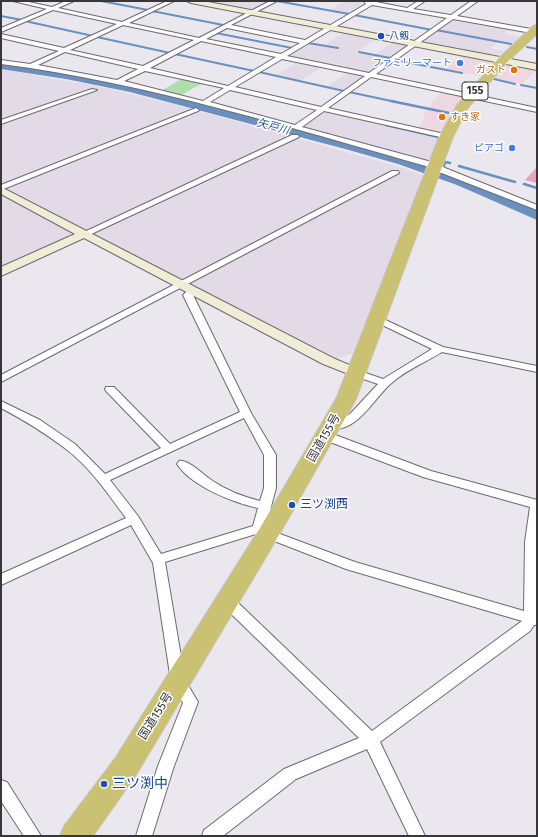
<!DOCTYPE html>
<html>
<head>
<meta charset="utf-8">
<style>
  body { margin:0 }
  #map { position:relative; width:538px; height:837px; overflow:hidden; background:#ebe7ef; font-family:"Fira Sans",sans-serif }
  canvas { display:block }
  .frame { position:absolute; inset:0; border:2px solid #373639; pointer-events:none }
</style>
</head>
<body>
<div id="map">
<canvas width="538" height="837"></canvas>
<div class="frame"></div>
</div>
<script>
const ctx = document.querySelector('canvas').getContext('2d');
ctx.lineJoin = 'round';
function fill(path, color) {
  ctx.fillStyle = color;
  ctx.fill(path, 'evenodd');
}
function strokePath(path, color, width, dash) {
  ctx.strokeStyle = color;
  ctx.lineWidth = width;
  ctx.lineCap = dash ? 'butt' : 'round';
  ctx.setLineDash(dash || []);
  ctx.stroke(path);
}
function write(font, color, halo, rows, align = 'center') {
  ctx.font = font + ' "Fira Sans","Noto Sans JP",sans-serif';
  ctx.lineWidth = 3;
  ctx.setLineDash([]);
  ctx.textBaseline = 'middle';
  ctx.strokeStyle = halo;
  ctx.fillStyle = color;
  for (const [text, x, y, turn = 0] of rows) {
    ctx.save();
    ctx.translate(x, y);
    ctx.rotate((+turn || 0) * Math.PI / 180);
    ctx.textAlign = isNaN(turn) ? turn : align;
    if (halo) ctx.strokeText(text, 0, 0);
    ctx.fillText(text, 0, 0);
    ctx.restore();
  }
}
fill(new Path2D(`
  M462,55l24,5 5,4 -12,12 -35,-7z
  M516,65l21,4 -15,15 -28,-5 12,-12z
  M442,91l22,4 -14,18 -22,-5z
  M427,109l23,5 -9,21 -23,-5z`), '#efd7e2');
fill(new Path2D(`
  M200,1h70l-20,10z
  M345,1h11l12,2 -18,11 -21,-4z
  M454,18l56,10 -6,5 17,4 -9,7 -14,-2 -8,6 14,3 -2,2 -12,2 -70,-14z
  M345,32l32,6 -20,14 17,3 19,-13 16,3 -39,28 -85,-17 23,-14 16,3z
  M299,61l25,5 -23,15 -25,-6z
  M1,69l100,18 98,24 204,57 23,8 -74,178 -15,4 -145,-73 -191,-100z
  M350,71l17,4 -22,16 -18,-4z
  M324,111l115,26 -11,26 -127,-36z
  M1,195l70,37 -1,3 -69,31z`), '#e2dae7');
fill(new Path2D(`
  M183,78l20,5 -22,12 -20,-4z`), '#afddad');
strokePath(new Path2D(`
  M101,1l47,9
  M277,1l72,13
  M152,11l71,14
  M354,15l78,15
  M1,16l21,4
  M25,21l68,15
  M436,30l75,14
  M216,33l76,15
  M97,37l73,16
  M308,43l30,5
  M527,47l10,2
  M359,52l31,6
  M175,54l79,17
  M395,60l67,13
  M259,72l85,19
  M494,79l21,5
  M521,85l16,3
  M349,92l47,10`), '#6990bf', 2);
strokePath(new Path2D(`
  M391,101l58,12
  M386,125l53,12 -1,3
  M459,166l56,16
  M443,168l2,-6 5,1
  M524,184l13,4`), '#6990bf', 2.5);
fill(new Path2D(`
  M1,63c91,11 178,34 266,57 55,15 110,28 163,46 37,12 72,28 107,43v11l-80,-35 -59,-21 -49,-14 -219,-58 -64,-13 -65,-10z`), '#6990bf');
fill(new Path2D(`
  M537,167v16l-12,-3z`), '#e7a4b8');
const street = new Path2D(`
  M13,1h11l28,6 14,-6h8l-16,7 64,14 45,-21h7l-45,22 70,15 71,-37h7l-46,24 74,15 61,-36 -2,-3h13l-1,1 31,6 11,-7h7l-12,8 38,6 20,-14h7l-21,15 80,14v4l-84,-15 -77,55 161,34v4l-166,-35 -43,31 121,27v4l-125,-28 -22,16 137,37 6,4 92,37v5l-98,-38 -6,-4c-142,-40 -285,-85 -432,-104v-4l29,4 29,-13 -58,-13v-4l63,14 53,-24 -64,-14 -52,22v-4l46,-19zM372,5l75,13 -78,55 -82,-17zM123,25l71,15 -51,26 -73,-16zM227,28l73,15 -19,11 -75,-15zM201,41l75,16 -48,29 -78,-18zM65,52l73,17 -21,11 -79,-15zM282,59l83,17 -44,31 -86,-20zM145,71l79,17 -21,13 -79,-20zM230,90l87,20 -22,15 -85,-23z
  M92,89l5,1 -96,34v-4z
  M196,108l3,2 -1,1 -197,79v-5z
  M292,135h6l1,2 -212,99 -3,1 -4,-3z
  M392,171h6l1,2 -398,209v-7z
  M192,288l5,3 -4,4 58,118 25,42v33l-10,37 6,6 83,31 169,49 1,-69 5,-35 -107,-30 -101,-38 -2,-3 2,-3h8l101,38 106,29v125h-3l-4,6 -150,111 45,94h-16l-42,-87 -71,30 -73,57h-21l2,-6 80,-61 75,-31 -137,-133 -2,-4 2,-4 5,-1 5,1 140,134 150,-110 -176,-52 -82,-32 -5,-4 -94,29 20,118 13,22 -24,64 -22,70h-16l22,-70 25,-63 -12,-22 -18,-118 -22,-38 -130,60v-11l125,-56c-18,-24 -36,-51 -60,-69 -21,-16 -42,-29 -65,-41v-7l39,19 35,24 30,30 56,-26 -55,-57 -1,-2 1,-2h8l56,57 70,-32 -57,-117 6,-6zM244,418l20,37v33l-4,13c-15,-4 -30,-9 -44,-18 -10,-5 -27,-24 -37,-22l-2,3c14,22 57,39 81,44l-5,18 -92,28 -23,-38 -28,-36z
  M377,316l66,31 94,19v6l-95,-20c-16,10 -34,17 -48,29 -20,15 -37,55 -67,47l-2,-2 2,-2 10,-2 13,-8 28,-30 -26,-9 -1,-2 1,-2h8l23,8 49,-30 -58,-28 -2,-2 2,-2z
  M1,780l6,2 34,54h-17l-23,-35z`);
const secondary = new Path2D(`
  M187,1h16l334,63v6l-346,-67z
  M1,187l332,171 28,12 2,3 -2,3 -5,1 -33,-13 -239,-126 -83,38v-9l74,-33 -74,-40z`);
const highway = new Path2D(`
  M537,25v9l-30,28 -40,47 -14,28 -97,262 -80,141 -140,235 -43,61h-33l4,-10 52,-69 144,-229 76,-129 103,-262 18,-32 42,-47 34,-32z`);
strokePath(street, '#6d6a70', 2);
strokePath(secondary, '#6d6a70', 2);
strokePath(highway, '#c7c7c8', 2);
fill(street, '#fff');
fill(secondary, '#efedd5');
fill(highway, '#cac272');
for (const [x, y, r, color] of [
  [381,36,4,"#1a4fb4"],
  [460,63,4,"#3f7fe0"],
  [514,70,4,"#e8710a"],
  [442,117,4,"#e8710a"],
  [512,148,4,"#3f7fe0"],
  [292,505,4,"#1a4fb4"],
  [104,784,4,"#1a4fb4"]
]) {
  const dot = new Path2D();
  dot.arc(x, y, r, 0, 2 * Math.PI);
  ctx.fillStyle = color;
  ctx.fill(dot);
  strokePath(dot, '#fff', 1.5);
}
write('10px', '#164399', '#fff', [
  ["八剱",389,36]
], 'left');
write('10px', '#366cbe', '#fff', [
  ["ファミリーマート",452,63],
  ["ピアゴ",504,148]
], 'right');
write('10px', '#c56008', '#fff', [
  ["ガスト",506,70],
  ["すき家",450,117,"left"]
], 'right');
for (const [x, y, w] of [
  [475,91,26]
]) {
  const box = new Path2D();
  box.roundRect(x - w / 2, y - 9, w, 18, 3);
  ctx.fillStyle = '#fff';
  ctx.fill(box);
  strokePath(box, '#373639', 1);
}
write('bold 11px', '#373639', null, [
  ["155",475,91]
]);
write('italic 11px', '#215793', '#fff', [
  ["矢戸川",273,127,15]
]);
write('12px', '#373639', '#fff', [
  ["国道155号",324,438,-60],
  ["国道155号",156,716,-58]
]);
write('12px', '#164399', '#fff', [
  ["三ツ渕西",300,505]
], 'left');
write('14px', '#164399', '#fff', [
  ["三ツ渕中",112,784]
], 'left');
</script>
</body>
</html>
